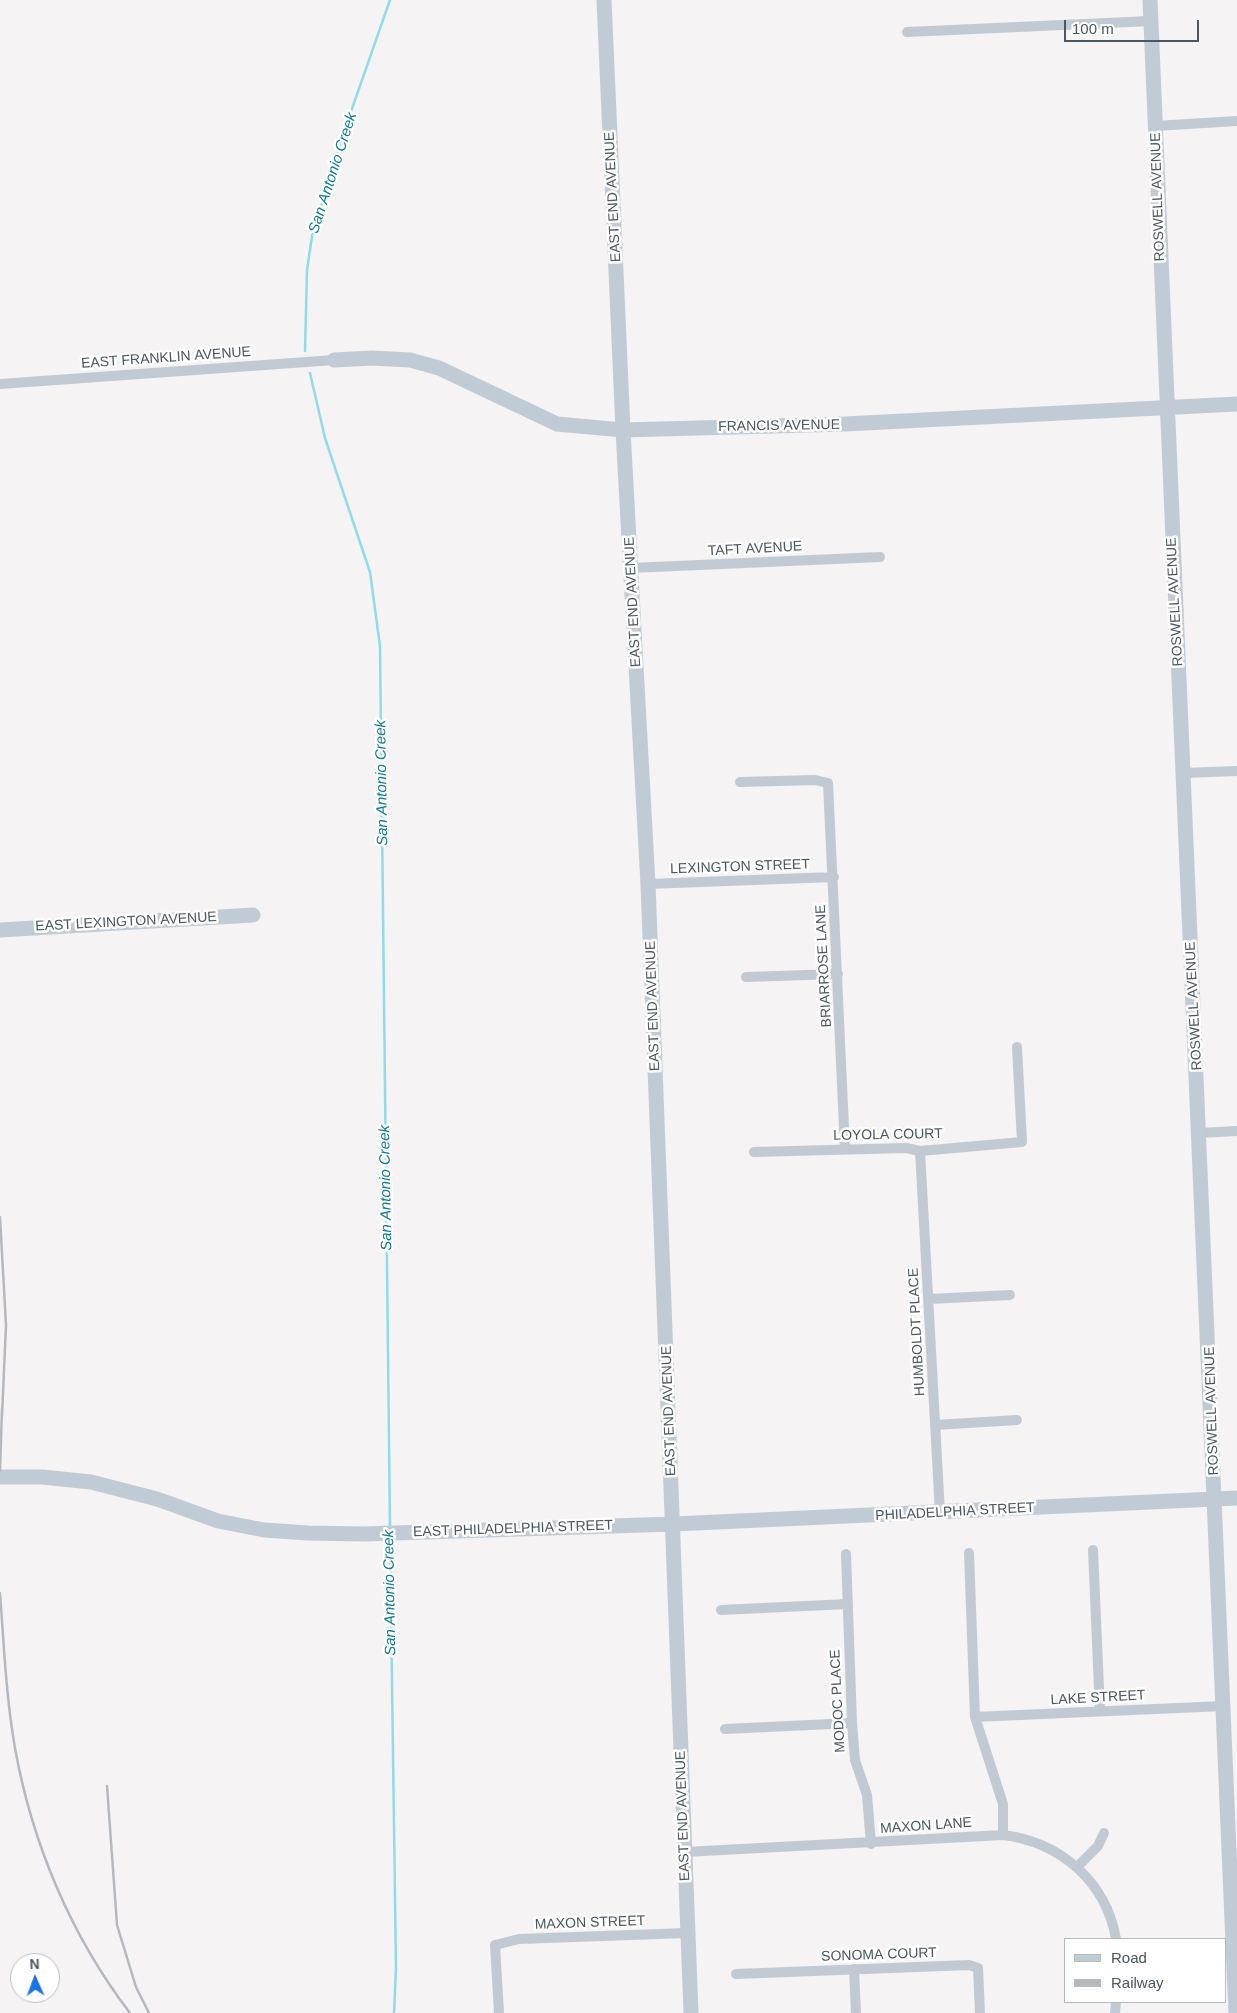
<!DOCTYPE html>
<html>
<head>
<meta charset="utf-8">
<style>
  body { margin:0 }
  #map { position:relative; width:1237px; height:2013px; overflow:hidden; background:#f5f3f3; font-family:Helvetica,sans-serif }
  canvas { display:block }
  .legend { position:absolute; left:1064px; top:1938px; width:162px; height:65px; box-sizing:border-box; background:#fff; border:1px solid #b7bbc0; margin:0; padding:6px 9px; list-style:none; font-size:15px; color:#4a5661 }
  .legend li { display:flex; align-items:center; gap:10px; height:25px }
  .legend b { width:25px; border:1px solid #b7bbc0 }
  .north { position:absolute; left:10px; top:1953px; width:50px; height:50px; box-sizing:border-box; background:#fff; border:1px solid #b7bbc0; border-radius:50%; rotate:358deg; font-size:14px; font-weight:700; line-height:20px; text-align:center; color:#4a5661 }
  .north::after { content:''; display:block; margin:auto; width:18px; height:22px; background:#1a73e8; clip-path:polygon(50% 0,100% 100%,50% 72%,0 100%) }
  .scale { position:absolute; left:1064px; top:20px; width:135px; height:22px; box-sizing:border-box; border:2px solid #4a5661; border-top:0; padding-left:6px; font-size:15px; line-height:18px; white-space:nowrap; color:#4a5661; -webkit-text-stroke:4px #fff; paint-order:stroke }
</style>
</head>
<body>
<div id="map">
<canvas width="1237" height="2013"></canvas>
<ul class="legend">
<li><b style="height:6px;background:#c1cbd6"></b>Road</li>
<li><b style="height:6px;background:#b5b8bd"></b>Railway</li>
</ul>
<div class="north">N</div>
<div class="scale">100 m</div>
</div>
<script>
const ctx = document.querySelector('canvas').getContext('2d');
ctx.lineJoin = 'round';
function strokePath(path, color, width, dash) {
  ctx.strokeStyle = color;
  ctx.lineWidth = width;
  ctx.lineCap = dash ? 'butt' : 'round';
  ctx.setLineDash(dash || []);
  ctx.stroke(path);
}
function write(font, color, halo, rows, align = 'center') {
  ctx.font = font + ' Helvetica,sans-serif';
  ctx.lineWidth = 5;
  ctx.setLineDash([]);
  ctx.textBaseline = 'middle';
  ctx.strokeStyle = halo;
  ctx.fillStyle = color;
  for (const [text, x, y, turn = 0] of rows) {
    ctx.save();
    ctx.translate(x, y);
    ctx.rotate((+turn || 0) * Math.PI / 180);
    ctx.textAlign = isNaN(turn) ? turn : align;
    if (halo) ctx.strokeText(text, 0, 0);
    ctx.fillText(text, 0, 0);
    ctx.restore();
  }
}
strokePath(new Path2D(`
  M305,351l2,-81 5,-34 29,-96 49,-140
  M310,373l15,65 45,134 10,74 10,883
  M390,1539l6,429 -2,45`), '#90daee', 2.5);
strokePath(new Path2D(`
  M907,32l244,-11
  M1155,126l82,-5
  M0,384l334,-24
  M631,568l249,-11
  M1183,773l54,-2
  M740,782l75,-2 13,3 17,366
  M648,884l186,-7
  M746,977l92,-3
  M1200,1133l37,-2
  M920,1151l20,362
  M754,1152l152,-4 14,3 102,-9 -5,-95
  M929,1299l81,-4
  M935,1425l82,-5
  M1093,1550l7,161
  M969,1553l6,164 28,87v31
  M846,1554l6,169 3,37 12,35 4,49
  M721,1610l127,-6
  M975,1717l248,-11
  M725,1729l127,-6
  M685,1852l318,-17c57,7 103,46 113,104
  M1077,1867l21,-21 6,-13
  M854,1969l2,44
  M736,1974l233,-9 9,3 2,45
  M499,2013l-4,-68 24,-6 168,-6
  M1115,2013l1,-11`), '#c1cad2', 10);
strokePath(new Path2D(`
  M604,0l19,430 25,454 43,1129
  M1150,0l86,2013
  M334,360l38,-2 38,2 29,8 118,56 66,6 222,-6 392,-20
  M0,930l253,-15
  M0,1477h42l49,5 66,17 61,22 46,9 44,3 56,1 310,-10 563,-26`), '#c1cbd6', 15);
strokePath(new Path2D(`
  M0,1217l6,108 -4,91
  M0,1471l2,-63
  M0,1593c4,52 6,104 15,155 17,95 56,188 115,265
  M107,1786l10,139 19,62 13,26`), '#b5b8bd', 2.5);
write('14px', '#4a5661', '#fff', [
  ["EAST END AVENUE",613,197,-93],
  ["ROSWELL AVENUE",1158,197,-92],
  ["EAST FRANKLIN AVENUE",166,358,-4],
  ["FRANCIS AVENUE",779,426,-1],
  ["TAFT AVENUE",755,549,-3],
  ["EAST END AVENUE",633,602,-93],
  ["ROSWELL AVENUE",1175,602,-93],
  ["LEXINGTON STREET",740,867,-2],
  ["EAST LEXINGTON AVENUE",126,922,-3],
  ["BRIARROSE LANE",824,966,-93],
  ["EAST END AVENUE",653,1006,-92],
  ["ROSWELL AVENUE",1194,1006,-93],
  ["LOYOLA COURT",888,1135,-1],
  ["HUMBOLDT PLACE",917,1332,-93],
  ["EAST END AVENUE",669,1411,-92],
  ["ROSWELL AVENUE",1212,1411,-92],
  ["PHILADELPHIA STREET",955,1512,-3],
  ["EAST PHILADELPHIA STREET",513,1529,-2],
  ["LAKE STREET",1098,1698,-3],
  ["MODOC PLACE",838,1701,-93],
  ["EAST END AVENUE",683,1816,-92],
  ["MAXON LANE",926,1826,-4],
  ["MAXON STREET",590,1923,-2],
  ["SONOMA COURT",879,1955,-2]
]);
write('italic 15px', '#0c7c9b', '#fff', [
  ["San Antonio Creek",333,173,-72],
  ["San Antonio Creek",382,783,-91],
  ["San Antonio Creek",386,1188,-91],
  ["San Antonio Creek",390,1593,-91]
]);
</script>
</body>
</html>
